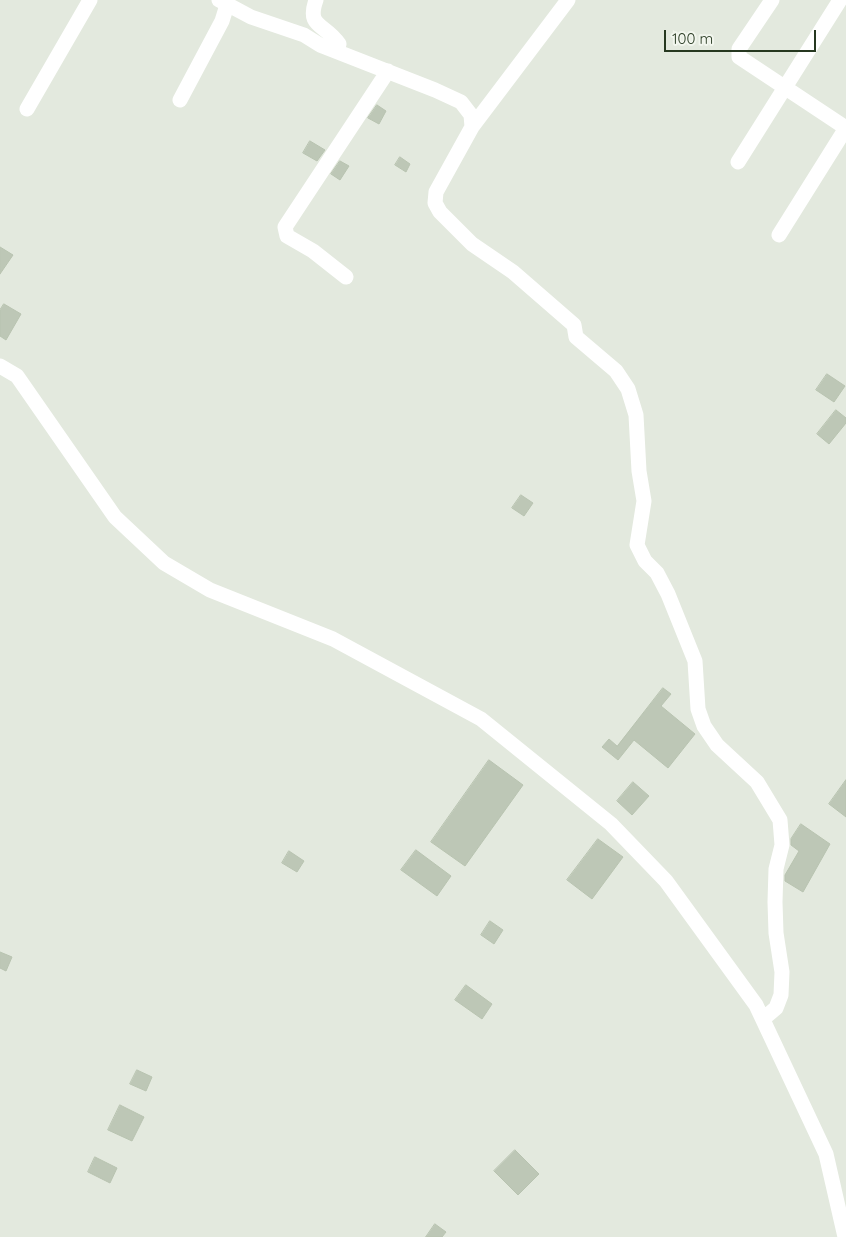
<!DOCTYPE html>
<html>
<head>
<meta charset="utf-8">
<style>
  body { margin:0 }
  #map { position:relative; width:846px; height:1237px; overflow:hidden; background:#e3e9de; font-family:Quicksand,sans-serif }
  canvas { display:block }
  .scale { position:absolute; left:664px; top:30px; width:152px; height:22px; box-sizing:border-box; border:2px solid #263820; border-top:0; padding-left:6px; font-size:15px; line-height:18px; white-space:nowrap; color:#263820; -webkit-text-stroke:4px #f2f6ee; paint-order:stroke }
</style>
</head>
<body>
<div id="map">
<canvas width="846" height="1237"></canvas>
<div class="scale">100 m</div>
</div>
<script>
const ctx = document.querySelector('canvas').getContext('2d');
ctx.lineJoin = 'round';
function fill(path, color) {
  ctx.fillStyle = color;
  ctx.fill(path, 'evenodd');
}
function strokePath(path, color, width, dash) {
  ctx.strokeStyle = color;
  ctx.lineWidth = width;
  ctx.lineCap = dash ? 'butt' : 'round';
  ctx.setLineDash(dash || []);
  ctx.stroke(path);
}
const building = new Path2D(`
  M377,105l9,6 -7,13 -11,-6z
  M310,141l15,9 -8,11 -14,-8z
  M400,157l10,7 -4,8 -11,-7z
  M340,161l9,5 -9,14 -9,-6z
  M0,247l13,8 -13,19z
  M4,304l17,10 -15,26 -6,-4v-26z
  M827,374l18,12 -11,16 -18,-12z
  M836,410l10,8v5l-17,21 -12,-10z
  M521,495l12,8 -9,13 -12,-8z
  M663,688l8,6 -10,12 34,28 -27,34 -34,-28 -16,20 -16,-13 7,-8 8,7z
  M489,760l34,25 -58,81 -34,-24z
  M846,780v37l-17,-13z
  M633,782l16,14 -17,19 -15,-14z
  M801,824l29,20 -27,48 -18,-11v-6l14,-24 -8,-6v-6z
  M598,839l25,18 -31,42 -25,-19z
  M416,850l35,26 -14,20 -36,-26z
  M289,851l15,10 -7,11 -15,-9z
  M490,921l13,9 -9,14 -13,-9z
  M0,952l12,5 -6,14 -6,-3z
  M466,985l26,19 -10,15 -27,-19z
  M137,1070l15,7 -6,14 -16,-7z
  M120,1105l24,12 -12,24 -24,-11z
  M515,1150l24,24 -21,21 -24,-24z
  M95,1157l22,11 -7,15 -22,-11z
  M435,1224l11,8 -4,5h-16z`);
fill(building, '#bdc7b6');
strokePath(building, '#b8c3b0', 1);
strokePath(new Path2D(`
  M219,0l32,17 53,18 16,10 115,45 26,12 10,13 1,12
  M316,0c-10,28 9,23 23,44l-2,7
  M568,0l-96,127 -36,65 -1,11 5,9 32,32 41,28 61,53 2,12 40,34 12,18 8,26 3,56 5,30 -7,44 8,16 12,12 11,21 27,67 3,48 6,17 13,19 40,37 23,38 2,25 -6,24 -1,33 1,31 6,39 -1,23 -5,13 -13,11
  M772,0l-33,49v8l107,71
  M180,100l42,-79 5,-16
  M27,109l63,-109
  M738,162l102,-162
  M779,235l67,-107
  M346,277l-33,-26 -26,-15 -2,-9 103,-156
  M0,366l17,10 98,141 49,46 46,27 123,49 148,80 130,105 55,57 90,124 70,149 19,83`), '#fff', 15);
</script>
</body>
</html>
